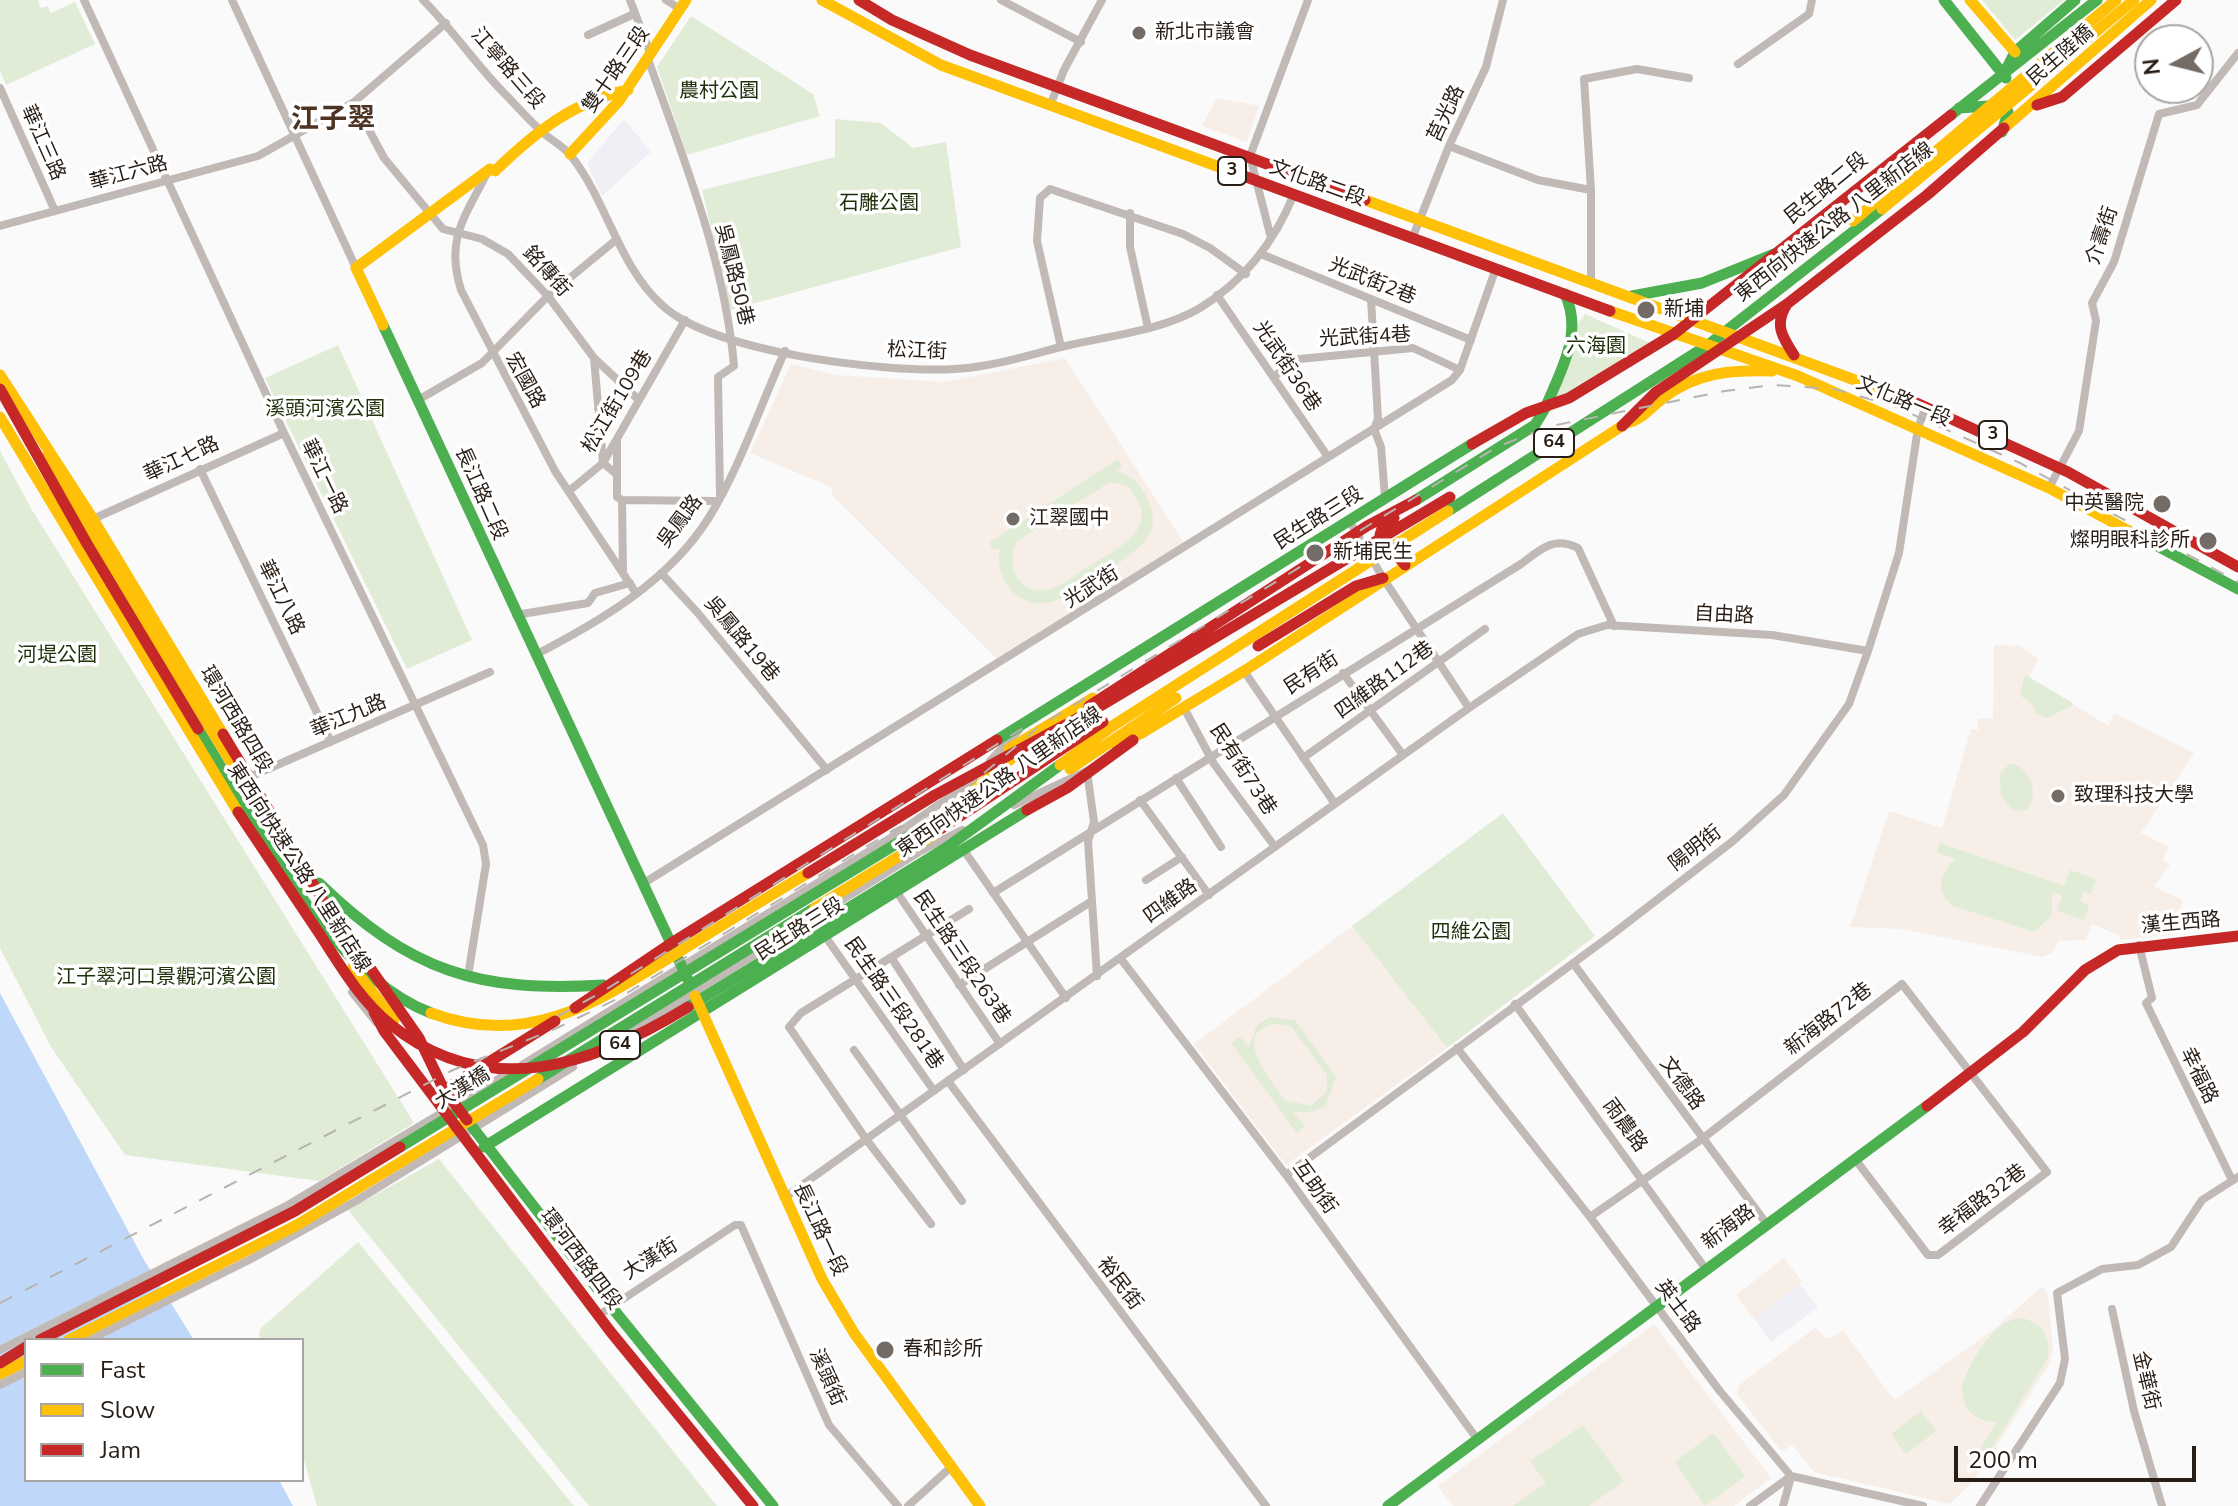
<!DOCTYPE html>
<html>
<head>
<meta charset="utf-8">
<style>
  body { margin:0 }
  #map { position:relative; width:2238px; height:1506px; overflow:hidden; background:#fafafa; font-family:"Nunito Sans",sans-serif }
  canvas { display:block }
  .legend { position:absolute; left:24px; top:1338px; width:280px; height:144px; box-sizing:border-box; background:#fff; border:2px solid #a9a5a2; margin:0; padding:10px 14px; list-style:none; font-size:24px; color:#291e16 }
  .legend li { display:flex; align-items:center; gap:16px; height:40px }
  .legend b { width:40px; border:2px solid #a9a5a2 }
  .north { position:absolute; left:2134px; top:24px; width:80px; height:80px; box-sizing:border-box; background:#fff; border:2px solid #a9a5a2; border-radius:50%; rotate:263deg; font-size:22px; font-weight:700; line-height:32px; text-align:center; color:#291e16 }
  .north::after { content:''; display:block; margin:auto; width:28px; height:36px; background:#726b66; clip-path:polygon(50% 0,100% 100%,50% 72%,0 100%) }
  .scale { position:absolute; left:1954px; top:1446px; width:242px; height:36px; box-sizing:border-box; border:4px solid #291e16; border-top:0; padding-left:10px; font-size:24px; line-height:28px; white-space:nowrap; color:#291e16; -webkit-text-stroke:6px #fff; paint-order:stroke }
</style>
</head>
<body>
<div id="map">
<canvas width="2238" height="1506"></canvas>
<ul class="legend">
<li><b style="height:10px;background:#4caf50"></b>Fast</li>
<li><b style="height:10px;background:#ffc107"></b>Slow</li>
<li><b style="height:10px;background:#c62828"></b>Jam</li>
</ul>
<div class="north">N</div>
<div class="scale">200 m</div>
</div>
<script>
const ctx = document.querySelector('canvas').getContext('2d');
ctx.lineJoin = 'round';
function fill(path, color) {
  ctx.fillStyle = color;
  ctx.fill(path, 'evenodd');
}
function strokePath(path, color, width, dash) {
  ctx.strokeStyle = color;
  ctx.lineWidth = width;
  ctx.lineCap = dash ? 'butt' : 'round';
  ctx.setLineDash(dash || []);
  ctx.stroke(path);
}
function write(font, color, halo, rows, align = 'center') {
  ctx.font = font + ' "Nunito Sans","Noto Sans TC",sans-serif';
  ctx.lineWidth = 7;
  ctx.setLineDash([]);
  ctx.textBaseline = 'middle';
  ctx.strokeStyle = halo;
  ctx.fillStyle = color;
  for (const [text, x, y, turn = 0] of rows) {
    ctx.save();
    ctx.translate(x, y);
    ctx.rotate((+turn || 0) * Math.PI / 180);
    ctx.textAlign = isNaN(turn) ? turn : align;
    if (halo) ctx.strokeText(text, 0, 0);
    ctx.fillText(text, 0, 0);
    ctx.restore();
  }
}
fill(new Path2D(`
  M1217,98l42,8 -12,36 -45,-16z
  M1065,358l119,185 -187,116 -164,-163 -2,-9 -81,-34 41,-89 44,11 110,7z
  M1994,645l26,1 19,13 -10,19 80,48 5,-13 80,40 -53,80 28,14 -6,13 7,5 -16,21 29,15 -12,34 -51,5v-4l-28,-12 -6,16 -28,1 -5,11 -10,5 -142,-28 -51,-2 39,-116 53,17 29,-99 7,1v-11l15,-1z
  M1352,926l95,122 -161,117 -92,-121z
  M1784,1258l18,24 -48,37 -18,-24z
  M2044,1288l4,8 5,53 -4,16 -74,114 -25,25 -136,-32 -22,-27 -10,7 -45,-58 2,-9 77,-58 8,10 8,1 11,-8 47,65 6,4 97,-69 46,-41z
  M1654,1324l117,154 -37,28h-281l-15,-20z`), '#f7eee8');
fill(new Path2D(`
  M624,119l27,33 -49,44 -15,-33z
  M1800,1284l18,23 -47,35 -17,-23z`), '#f1eff6');
fill(new Path2D(`
  M0,0h38l3,8 7,-2 3,7 24,-11 20,42 -89,41 -6,-14z
  M1982,0h82l-49,40z
  M691,16l122,78 7,22 -133,39 -30,-88z
  M835,119l46,4 32,25 33,-6 15,105 -231,63 -28,-120 133,-33z
  M1585,314l65,29 -81,55 -22,6 29,-77z
  M338,345l134,295 -65,29 -142,-291z
  M0,451l32,59 382,613 -95,58 -194,-26 -74,-108 -51,-99z
  M1118,459l4,8 -6,5c16,3 24,12 31,26 6,12 8,24 3,36 -8,18 -76,60 -96,67 -34,11 -61,-21 -54,-53l-6,2 -5,-7zM1110,482l17,4c39,42 -9,62 -41,82 -13,8 -28,22 -44,22 -27,2 -36,-29 -25,-49z
  M2025,675l4,2 45,27 -26,14 -12,-4 -3,-9 -13,-10z
  M2010,763c20,5 31,31 16,47l-12,1 -13,-15 -1,-22z
  M1503,813l92,123 -148,112 -95,-122z
  M1940,843l124,43 6,-16 26,9 -5,15 -8,-2 -3,9 9,4 -5,15 -27,-9 5,-15 -10,-4v23l-18,17 -81,-26c-18,-14 -13,-33 2,-47l-18,-7z
  M1270,1017l25,3 41,57 -11,30 -15,5h-17l12,14 -8,7 -66,-90 9,-6 9,10 8,-22zM1278,1024l13,2 36,49v16l-16,15 -26,-6c-13,-18 -58,-71 -7,-76z
  M439,1159l278,347h-128l-241,-296z
  M358,1242l216,264h-257l-15,-53v-113h-43l1,-11z
  M2022,1318c20,5 29,19 26,40l-70,112 -8,-5 27,-43c-22,0 -36,-13 -35,-36 8,-24 32,-68 60,-68z
  M1921,1411l15,20 -30,23 -15,-20z
  M1583,1425l41,56 -35,25h-76l33,-23 -16,-22z
  M1713,1433l32,43 -40,30 -30,-44z`), '#e1ecd7');
fill(new Path2D(`
  M0,993l144,267 50,80h-168v140h253l14,26h-293z`), '#bfd8fa');
strokePath(new Path2D(`
  M84,0l200,433 199,412 3,19 -18,112
  M232,0l124,268
  M423,0c29,29 51,62 79,91 13,13 25,27 38,39 10,10 24,16 32,27 36,47 47,110 91,149 52,47 223,67 292,63 37,-2 70,-13 106,-22 45,-11 98,-15 139,-39 44,-27 75,-67 94,-114
  M630,0l21,55
  M666,0l14,9
  M1001,0l80,42
  M588,35l46,-21
  M649,62c35,97 76,200 85,304l-16,11 2,118
  M1738,64l71,-50 3,-14
  M0,88l55,123
  M354,102l30,56 59,71 39,10 26,15 40,42 46,62 45,42
  M1050,106l14,-36 38,-70
  M1449,146l89,34 53,10
  M487,173c-22,44 -42,66 -26,117l94,181 81,122
  M1130,213v34l18,81
  M0,226l258,-70 96,-54 92,-79
  M1271,238l-21,-82 58,-156
  M1412,239l37,-93 37,-79 17,-67
  M1261,254l210,86
  M1591,283v-93l-7,-111 53,-10 52,9
  M1217,295l111,162
  M1371,299l7,120 -4,10 7,18 4,51
  M1061,347l-24,-106 3,-43 10,-9 133,45 27,14 36,26
  M594,358l9,105 12,10
  M1273,377l26,-18 114,-11 47,22
  M418,400l64,-37 66,-67 69,-57
  M617,441v56l5,3 1,72
  M200,469l131,273
  M2049,488l30,-57 17,-110 -4,-18 22,-41 45,-148 38,-9 41,-52
  M569,491l34,-28 82,-143
  M622,500l95,1
  M93,519l191,-86
  M1349,520l34,58 86,130
  M661,573l36,39 130,158
  M516,615l72,-12 7,-10 35,-10
  M535,655c64,-33 133,-73 173,-136 32,-51 52,-113 77,-168
  M1244,671l91,133
  M1343,673l60,82
  M1184,708l30,56 61,83
  M1303,758l182,-129
  M990,761l29,-31
  M1176,778l45,69
  M245,779l245,-107
  M1140,800l69,95
  M1014,805l73,-34 7,51 -6,19 9,135
  M963,849l103,149
  M1146,880l36,-23
  M644,883l808,-503 8,-10 36,-102
  M896,891l104,153
  M993,893l528,-329c20,-15 32,-28 57,-16l36,78
  M825,936l109,155
  M2139,945l13,53 -6,5 86,177
  M891,957l73,113
  M1121,959l165,216 191,264
  M1573,963l193,260
  M959,985l133,-84
  M352,992l24,30
  M1515,1004l190,264
  M625,1035l294,-183 43,-22
  M1457,1048l133,169 129,173 72,86 132,30
  M854,1050l108,151
  M522,1065l367,-226 85,-59
  M948,1081l318,425
  M1286,1175l328,-242 119,-92 51,-46 65,-91 19,-53 31,-98 19,-125 8,-22
  M784,1198l685,-490 109,-74 29,-9 165,10 96,16
  M1590,1217l112,-78 200,-155 145,188 -109,83h-10l-73,-96
  M931,1224l-65,-85 -77,-112 12,-14 168,-104
  M2112,1309l22,102 28,95
  M599,1315l136,-90h6l88,200 69,81
  M89,1340l162,-81 105,-58 217,-134
  M0,1350l288,-145 222,-133
  M0,1385l26,-13
  M908,1506l43,-39
  M1750,1506l41,-30
  M1783,1506l8,-29
  M1980,1506l80,-123 5,-24 -8,-66 45,-24 36,-4 33,-18 31,-47 36,-23`), '#c0b9b5', 8);
strokePath(new Path2D(`
  M1944,0l62,78
  M2006,70l9,-18 60,-52
  M1959,108l45,-3 4,7 -6,20
  M1951,115l146,-115
  M1632,296l70,-13 72,-29
  M383,325l305,655
  M1547,404c15,-36 36,-71 18,-110
  M1416,500l119,-75 12,-20
  M1448,511l260,-166 174,-136
  M2129,531l109,58
  M198,729c57,91 128,244 233,284
  M997,740l475,-296
  M319,883c91,88 159,110 284,102
  M688,1007l258,-159 114,-83
  M538,1079l277,-171
  M467,1120l143,185 163,201
  M400,1147l514,-314
  M484,1147l543,-337
  M1388,1506l539,-400`), '#4caf50', 11);
strokePath(new Path2D(`
  M822,0l119,65 300,110
  M1970,0l45,52
  M2004,128l147,-128
  M570,154l49,-53 67,-101
  M1365,200l547,201
  M1882,209l252,-209
  M1853,221l263,-221
  M1610,311l188,65 251,112 80,43
  M383,325l-27,-57 134,-99 5,2c39,-38 79,-70 133,-81
  M0,375l93,144 130,215
  M0,417l238,395
  M1627,423c16,-4 24,-16 36,-25 34,-26 68,-28 109,-27
  M48,453l15,34 185,303
  M1115,744l25,-10 104,-63 378,-245
  M1009,749l84,-51
  M1060,765l51,-38 337,-216
  M1070,769l106,-71
  M914,833l33,-20 65,-55
  M815,908l120,-74
  M353,967l41,53
  M695,996l127,283 32,54 126,173
  M431,1013c99,37 171,-14 251,-63 42,-26 84,-52 126,-77
  M69,1340l228,-115 241,-146
  M0,1374l26,-13`), '#ffc107', 11);
strokePath(new Path2D(`
  M859,0l33,20 78,35 395,145
  M2037,105l25,-8 114,-97
  M1241,175l369,136
  M1787,304c-13,20 -5,33 7,51
  M0,389l86,153 112,187
  M1912,401l156,71 170,95
  M1622,426l34,-34 131,-88 140,-109 77,-67
  M1472,444l54,-31 43,-15 105,-64 277,-219
  M1394,518l-11,7 -3,10 25,30
  M1258,646l98,-60 27,-8
  M1089,706l278,-180 49,-26
  M223,734l101,168 95,136 25,52 23,30
  M1027,810l40,-22 66,-48
  M238,812c27,40 54,81 81,121 21,32 41,67 71,91 97,79 204,41 298,-17
  M930,836l173,-114
  M808,873l127,-78 167,-90 348,-208
  M575,1008l95,-64 327,-204
  M374,1012l10,19 226,300 143,175
  M441,1092l114,-71
  M1927,1106l96,-74 62,-62 33,-20 120,-14
  M40,1340l255,-129 105,-64
  M0,1363l26,-16`), '#c62828', 11);
strokePath(new Path2D(`
  M558,1016l44,-24 421,-264
  M0,1303l453,-233 104,-42 62,-30 273,-167 60,-31 89,-75 456,-278 54,-21 174,-35 49,-6 60,4 60,17 126,57 218,119`), '#b7b3af', 2, [14, 14]);
for (const [x, y, r, color] of [
  [1139,33,8,"#726b66"],
  [1646,310,10,"#726b66"],
  [2162,504,10,"#726b66"],
  [1013,519,8,"#726b66"],
  [2208,541,10,"#726b66"],
  [1315,553,10,"#726b66"],
  [2058,796,8,"#726b66"],
  [885,1350,10,"#726b66"]
]) {
  const dot = new Path2D();
  dot.arc(x, y, r, 0, 2 * Math.PI);
  ctx.fillStyle = color;
  ctx.fill(dot);
  strokePath(dot, '#fff', 3);
}
for (const [x, y, w] of [
  [1232,171,28],
  [1993,435,28],
  [1554,443,40],
  [620,1045,40]
]) {
  const box = new Path2D();
  box.roundRect(x - w / 2, y - 14, w, 28, 6);
  ctx.fillStyle = '#fff';
  ctx.fill(box);
  strokePath(box, '#291e16', 2);
}
write('bold 18px', '#291e16', null, [
  ["3",1232,171],
  ["3",1993,435],
  ["64",1554,443],
  ["64",620,1045]
]);
write('20px', '#291e16', '#fff', [
  ["新北市議會",1155,33],
  ["新埔",1664,310],
  ["中英醫院",2144,504,"right"],
  ["江翠國中",1029,519],
  ["燦明眼科診所",2190,541,"right"],
  ["新埔民生",1333,553],
  ["致理科技大學",2074,796],
  ["春和診所",903,1350]
], 'left');
write('20px', '#291e16', '#fff', [
  ["民生陸橋",2061,56,-41],
  ["江寧路三段",507,69,49],
  ["雙十路三段",617,70,-55],
  ["莒光路",1447,114,-65],
  ["華江三路",42,143,66],
  ["華江六路",129,174,-15],
  ["文化路二段",1317,184,20],
  ["民生路二段",1827,189,-39],
  ["東西向快速公路 八里新店線",1835,223,-38],
  ["介壽街",2103,236,-71],
  ["銘傳街",546,272,48],
  ["吳鳳路50巷",733,275,76],
  ["光武街2巷",1372,282,22],
  ["光武街4巷",1365,338,-3],
  ["松江街",917,352,2],
  ["光武街36巷",1286,367,56],
  ["宏國路",524,381,61],
  ["松江街109巷",618,402,-59],
  ["文化路一段",1903,402,23],
  ["華江七路",182,460,-25],
  ["華江一路",323,477,64],
  ["長江路二段",480,494,66],
  ["民生路三段",1319,519,-32],
  ["吳鳳路",681,522,-53],
  ["光武街",1092,588,-32],
  ["華江八路",280,598,64],
  ["自由路",1724,616,3],
  ["吳鳳路19巷",741,640,50],
  ["民有街",1312,674,-33],
  ["四維路112巷",1385,681,-36],
  ["華江九路",349,717,-23],
  ["環河西路四段",235,720,59],
  ["民有街73巷",1242,770,57],
  ["東西向快速公路 八里新店線",1000,783,-35],
  ["陽明街",1696,849,-38],
  ["東西向快速公路 八里新店線",298,868,57],
  ["四維路",1171,902,-36],
  ["漢生西路",2181,924,-5],
  ["民生路三段",800,930,-32],
  ["民生路三段263巷",961,958,56],
  ["民生路三段281巷",893,1004,55],
  ["新海路72巷",1829,1020,-38],
  ["幸福路",2198,1076,64],
  ["文德路",1681,1084,54],
  ["大漢橋",463,1089,-32],
  ["雨農路",1624,1126,54],
  ["互助街",1314,1188,54],
  ["幸福路32巷",1983,1201,-37],
  ["新海路",1729,1228,-37],
  ["長江路一段",819,1230,65],
  ["環河西路四段",580,1260,53],
  ["大漢街",651,1260,-32],
  ["裕民街",1119,1284,53],
  ["英士路",1677,1307,53],
  ["溪頭街",826,1378,66],
  ["金華街",2145,1381,77]
]);
write('20px', '#1f310a', '#fff', [
  ["農村公園",719,92],
  ["石雕公園",879,204],
  ["六海園",1596,347],
  ["溪頭河濱公園",325,410],
  ["河堤公園",57,656],
  ["四維公園",1471,933],
  ["江子翠河口景觀河濱公園",166,978]
]);
write('bold 28px', '#4c3322', '#fff', [
  ["江子翠",333,121]
]);
</script>
</body>
</html>
